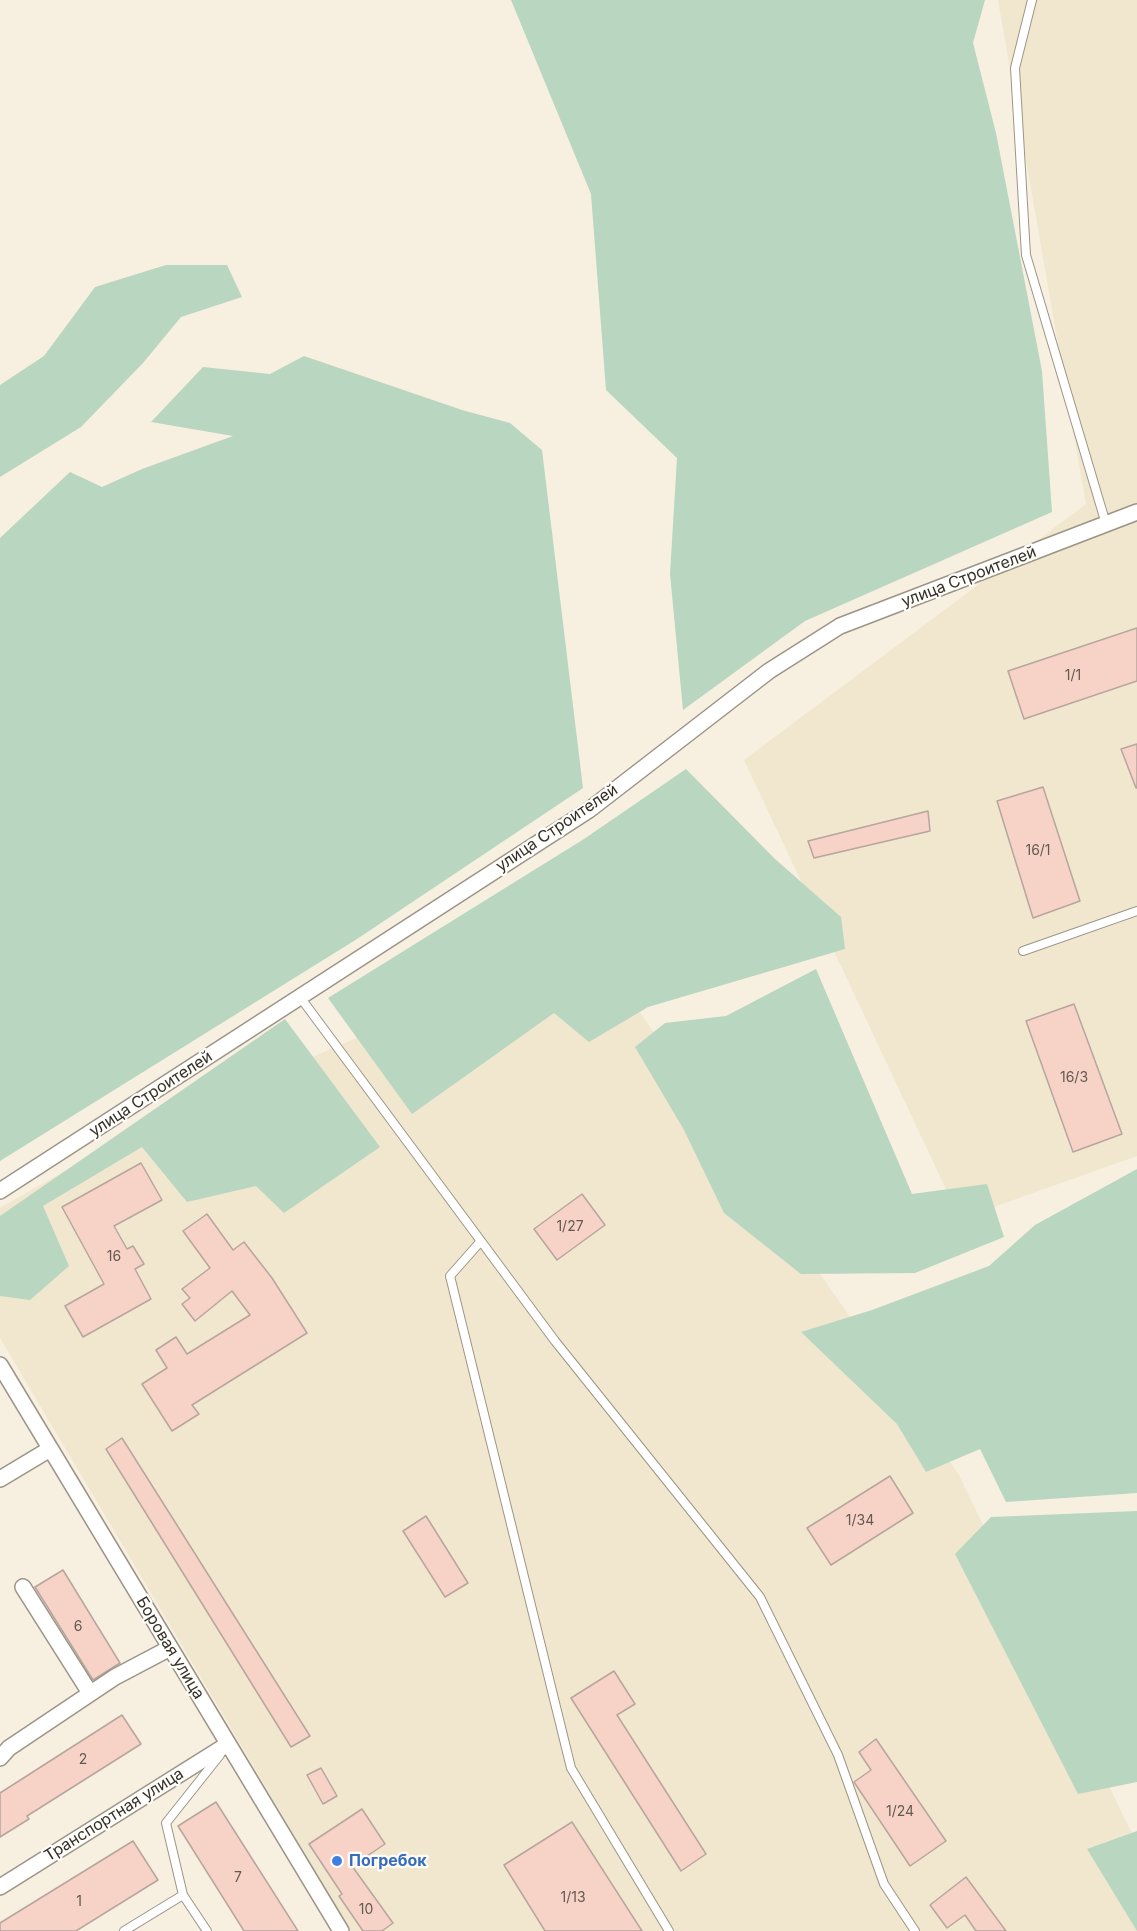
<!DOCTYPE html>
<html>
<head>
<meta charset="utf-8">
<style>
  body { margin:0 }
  canvas { display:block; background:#f7efdf }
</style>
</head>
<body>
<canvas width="1137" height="1931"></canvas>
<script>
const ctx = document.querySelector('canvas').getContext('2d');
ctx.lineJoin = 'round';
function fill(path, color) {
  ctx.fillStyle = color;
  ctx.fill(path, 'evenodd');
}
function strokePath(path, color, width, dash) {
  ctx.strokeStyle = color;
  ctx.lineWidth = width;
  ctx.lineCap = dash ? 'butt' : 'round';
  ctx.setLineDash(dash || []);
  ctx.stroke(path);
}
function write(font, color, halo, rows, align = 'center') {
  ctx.font = font + ' Inter,sans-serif';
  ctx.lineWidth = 4.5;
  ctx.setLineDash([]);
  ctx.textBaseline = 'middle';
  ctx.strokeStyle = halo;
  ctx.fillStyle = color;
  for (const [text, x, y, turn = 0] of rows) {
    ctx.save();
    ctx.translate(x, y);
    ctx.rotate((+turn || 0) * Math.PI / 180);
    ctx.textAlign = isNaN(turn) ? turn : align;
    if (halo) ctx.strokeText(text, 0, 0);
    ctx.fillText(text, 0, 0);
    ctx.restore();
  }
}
fill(new Path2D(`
  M998,0h139v1156l-177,63 -216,-459 342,-256z
  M589,939l370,536 178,369v87h-786l-351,-593v-130l124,-71z`), '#f1e7cf');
fill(new Path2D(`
  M511,0h474l-12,43 23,90 46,238 10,141 -247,109 -122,89 -13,-136 7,-116 -71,-68 -15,-196z
  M166,265h61l15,32 -61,20 -38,46 -62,64 -81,50v-92l44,-29 51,-69z
  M304,356l158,54 48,13 32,27 41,338 -226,151 -357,222v-623l70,-66 32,15 40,-18 91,-33 -82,-14 52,-55 67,7z
  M686,769l89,90 66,58 4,32 -197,58 -59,35 -35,-29 -142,101 -84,-116 256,-159z
  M816,969l96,225 75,-10 17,53 -89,36 -114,1 -77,-61 -40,-83 -49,-83 30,-24 61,-7z
  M285,1019l95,128 -96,66 -28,-27 -69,16 -45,-55 -99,59 26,60 -39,34 -30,-4v-80z
  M1137,1169v324l-131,9 -26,-53 -54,23 -29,-48 -96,-92 71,-22 117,-44 46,-41z
  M1137,1511v271l-59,12 -123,-240 36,-37z
  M1137,1831v100l-50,-82z`), '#b9d6c1');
const building = new Path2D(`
  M1137,628v53l-113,38 -16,-48z
  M1137,744v44h-1l-15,-39z
  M1043,787l37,114 -47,17 -36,-117z
  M928,811l2,20 -116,27 -6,-17z
  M1074,1004l48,130 -49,18 -47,-131z
  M141,1163l21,37 -48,26 13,23 6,-3 11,18 -9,5 16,30 -68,38 -18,-31 39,-22 -42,-77z
  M582,1194l23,31 -48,35 -23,-31z
  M207,1214l26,36 11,-8 28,36 35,55 -115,72 7,9 -27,17 -30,-47 25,-16 -11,-18 20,-13 11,17 63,-39 -18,-24 -37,30 -13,-17 8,-6 -8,-9 28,-21 -27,-37z
  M122,1438l188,298 -19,11 -185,-298z
  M890,1476l23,37 -82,52 -24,-37z
  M426,1516l42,67 -23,14 -42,-66z
  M63,1570l57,93 -27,17 -58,-93z
  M614,1671l21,33 -18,11 89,139 -25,17 -110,-173z
  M122,1715l19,29 -114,72 2,3 -29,18v-44z
  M876,1739l70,102 -36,25 -56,-84 17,-12 -12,-18z
  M321,1768l16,28 -14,8 -16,-29z
  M216,1802l82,129h-54l-66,-105z
  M362,1809l23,35 -33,22 41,57 -11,8h-19l-24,-35 3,-2 -33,-50z
  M572,1822l70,109h-97l-41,-66z
  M133,1841l25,39 -82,51h-76v-8z
  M966,1877l40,54h-30l-11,-16 -18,13 -17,-23z`);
fill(building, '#f6d3c6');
strokePath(building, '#b7a59e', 1.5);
const service = new Path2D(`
  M1032,0l-17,68 11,187 80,269
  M1023,951l114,-40
  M300,997l255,344 205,256 78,158 46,129 31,47
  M481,1241l-31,35 121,492 98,163
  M124,1931l59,-36
  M207,1931l-24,-36 -17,-72 54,-68`);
const minor = new Path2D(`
  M0,1191l589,-381 180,-139 71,-45 297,-114
  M0,1365l341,566
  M0,1479l50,-30
  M23,1587l67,106
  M0,1758l9,-10 106,-71 55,-29
  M0,1887l228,-143`);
strokePath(service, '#9c9587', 10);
strokePath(minor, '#9c9587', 18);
strokePath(service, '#fff', 8);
strokePath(minor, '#fff', 15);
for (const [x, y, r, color] of [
  [337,1861,6,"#3f7fe0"]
]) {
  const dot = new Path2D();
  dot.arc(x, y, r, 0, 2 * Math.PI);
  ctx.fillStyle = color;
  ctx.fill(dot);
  strokePath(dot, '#fffdfa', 2);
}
write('14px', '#645a52', null, [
  ["1/1",1073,676],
  ["16/1",1038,851],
  ["16/3",1074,1078],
  ["1/27",570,1227],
  ["16",114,1257],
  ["1/34",860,1521],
  ["6",78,1627],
  ["2",83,1760],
  ["1/24",900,1812],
  ["7",238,1878],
  ["1/13",573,1898],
  ["1",79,1902],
  ["10",366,1910]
]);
write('16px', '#34312b', '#fffdfa', [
  ["улица Строителей",969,577,-21],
  ["улица Строителей",557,828,-34],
  ["улица Строителей",151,1094,-33],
  ["Боровая улица",170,1648,59],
  ["Транспортная улица",114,1815,-32]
]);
write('bold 16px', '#366cbe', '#fffdfa', [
  ["Погребок",349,1861]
], 'left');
</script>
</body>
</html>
